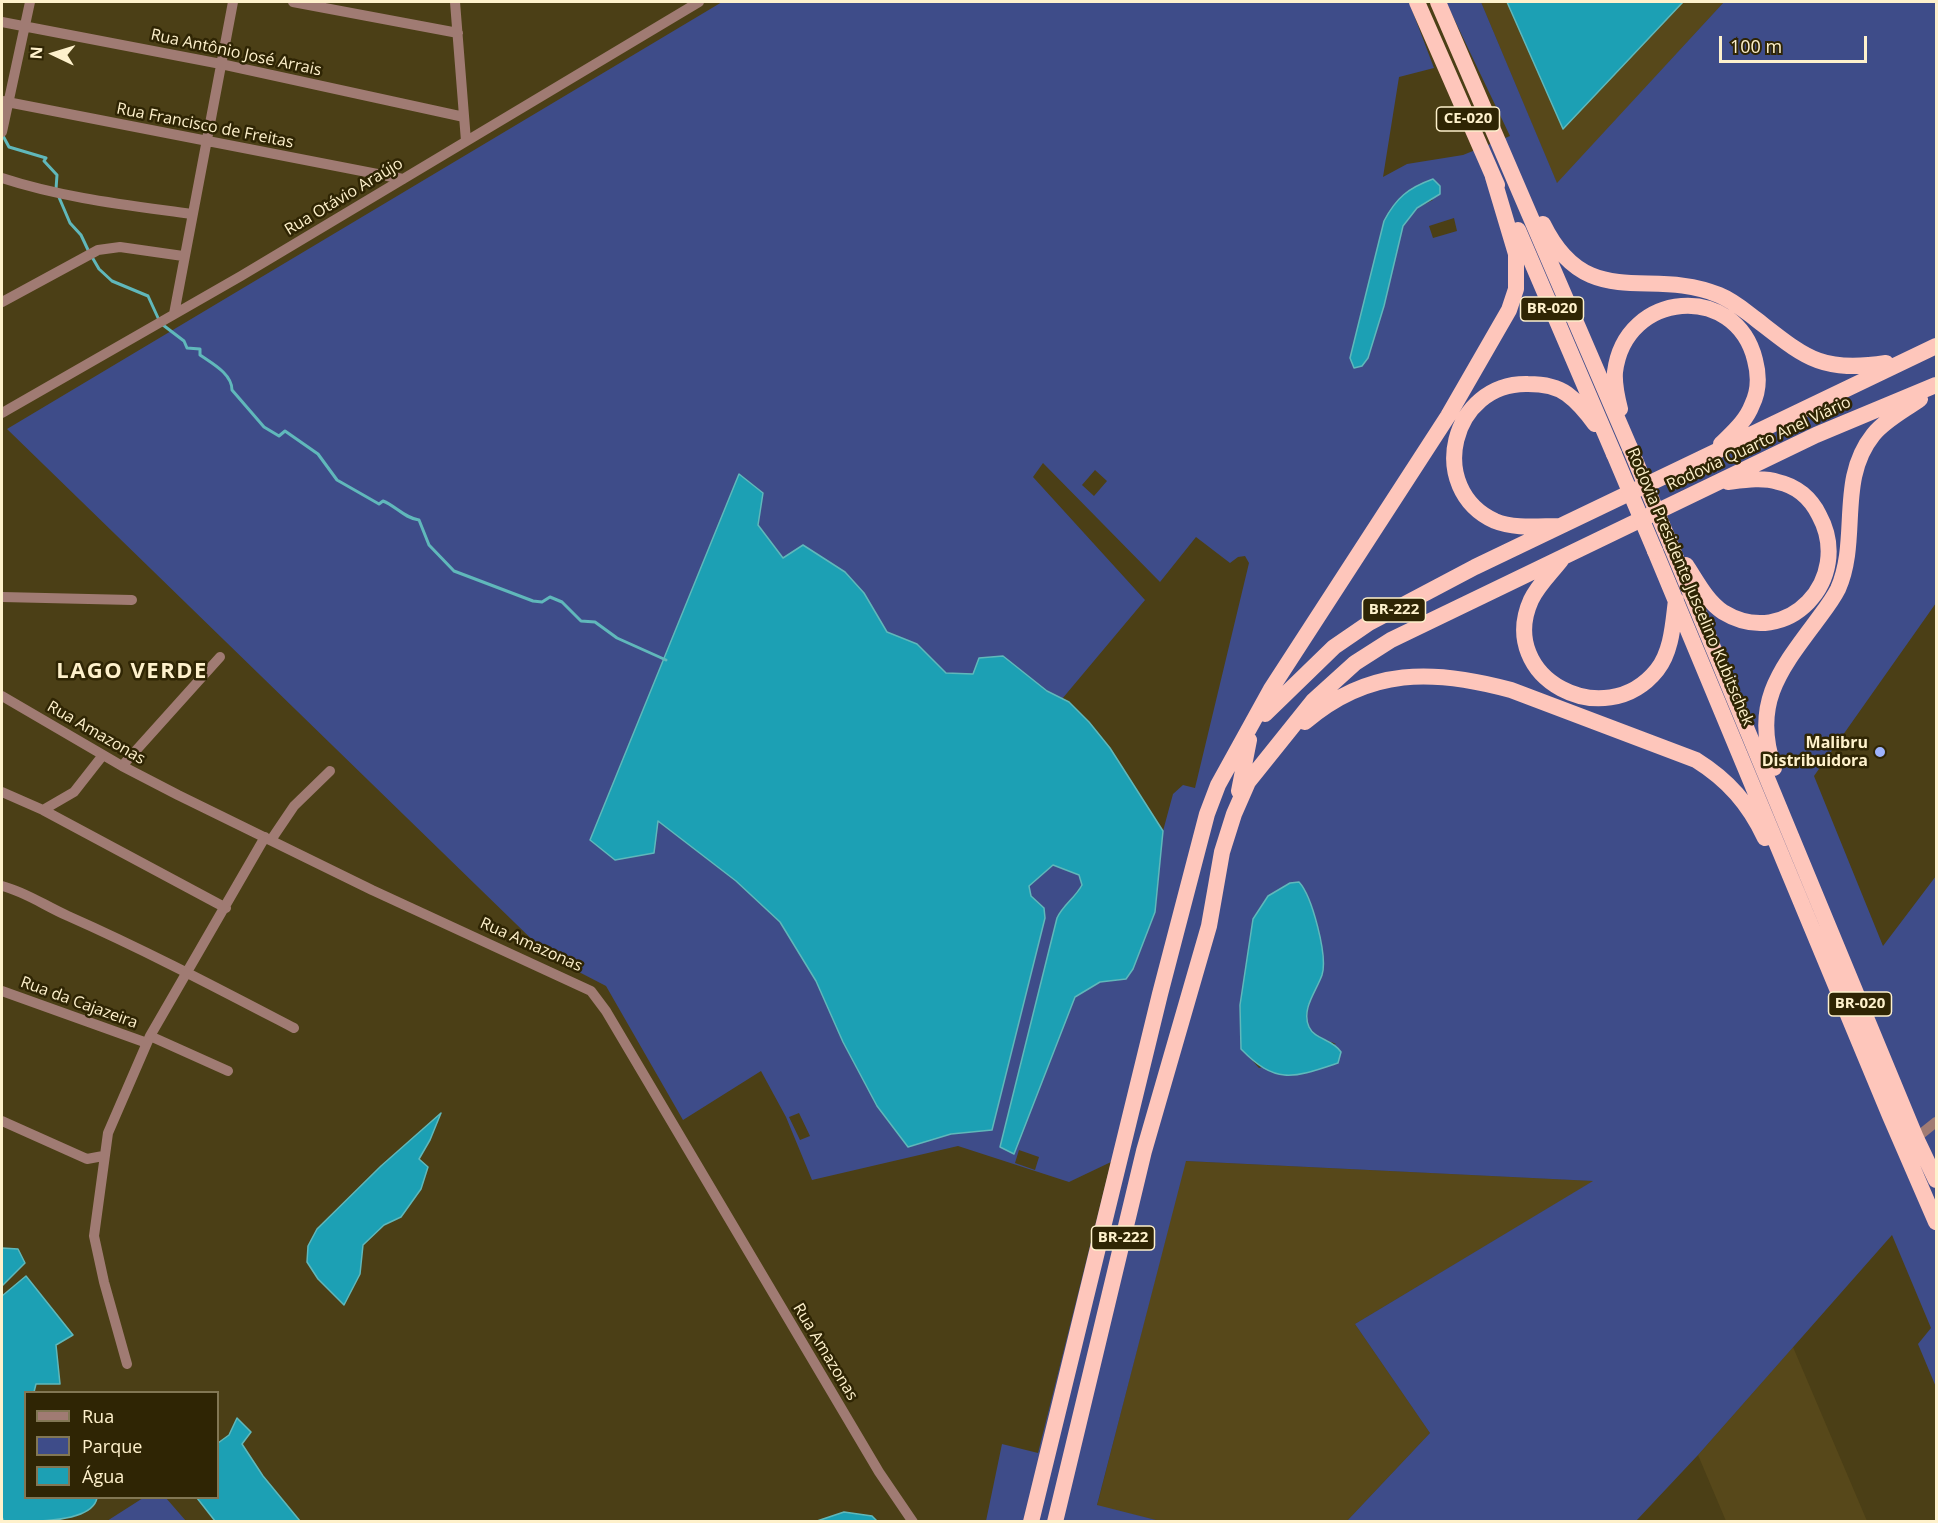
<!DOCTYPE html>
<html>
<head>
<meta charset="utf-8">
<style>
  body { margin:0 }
  #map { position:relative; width:1938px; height:1523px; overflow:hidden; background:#4b3f16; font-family:"Open Sans",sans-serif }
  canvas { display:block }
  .frame { position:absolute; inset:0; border:3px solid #fef1cc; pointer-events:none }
  .legend { position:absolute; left:24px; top:1391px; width:195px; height:108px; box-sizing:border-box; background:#2f2504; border:2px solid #827754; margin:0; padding:8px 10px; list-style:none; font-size:18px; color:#fef1cc }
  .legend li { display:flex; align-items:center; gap:12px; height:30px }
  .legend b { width:30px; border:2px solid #827754 }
  .north { position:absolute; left:24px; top:24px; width:60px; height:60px; -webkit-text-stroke:4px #2f2504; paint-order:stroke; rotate:274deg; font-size:16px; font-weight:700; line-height:24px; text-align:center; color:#fef1cc }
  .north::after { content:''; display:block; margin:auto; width:21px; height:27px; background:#fef1cc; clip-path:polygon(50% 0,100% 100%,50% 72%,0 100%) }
  .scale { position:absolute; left:1719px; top:36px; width:148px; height:27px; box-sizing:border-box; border:3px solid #fef1cc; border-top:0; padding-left:8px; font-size:18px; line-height:21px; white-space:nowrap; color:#fef1cc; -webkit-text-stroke:4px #2f2504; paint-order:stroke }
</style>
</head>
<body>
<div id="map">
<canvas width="1938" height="1523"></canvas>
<div class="frame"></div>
<ul class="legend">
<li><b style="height:8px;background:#a07b73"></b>Rua</li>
<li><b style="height:16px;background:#3e4c89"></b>Parque</li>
<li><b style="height:16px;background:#1ca0b4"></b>Água</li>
</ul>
<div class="north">N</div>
<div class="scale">100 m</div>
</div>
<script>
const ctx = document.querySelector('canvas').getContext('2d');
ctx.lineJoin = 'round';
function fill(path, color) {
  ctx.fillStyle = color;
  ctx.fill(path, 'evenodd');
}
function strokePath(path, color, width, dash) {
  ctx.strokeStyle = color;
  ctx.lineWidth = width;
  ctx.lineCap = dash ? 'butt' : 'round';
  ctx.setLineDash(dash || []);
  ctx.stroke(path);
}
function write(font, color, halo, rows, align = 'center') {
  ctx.font = font + ' "Open Sans",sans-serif';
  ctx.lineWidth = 5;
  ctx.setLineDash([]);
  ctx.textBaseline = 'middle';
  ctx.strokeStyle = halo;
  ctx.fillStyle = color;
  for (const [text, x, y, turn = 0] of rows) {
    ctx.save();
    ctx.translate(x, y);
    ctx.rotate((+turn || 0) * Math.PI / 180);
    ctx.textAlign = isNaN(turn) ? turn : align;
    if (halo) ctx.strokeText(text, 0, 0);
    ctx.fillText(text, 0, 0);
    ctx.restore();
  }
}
fill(new Path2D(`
  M1481,2h243l-167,182z
  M1185,1161l409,20 -239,143 75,109 -83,88h-187l-63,-15z
  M1793,1347l74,174h-141l-28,-66z`), '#57481a');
fill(new Path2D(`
  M722,2h687l25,66 -35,9 -16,100 24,-13 56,-9 47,-19 -64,-134h35l76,181 167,-181h212v601l-122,173 69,170 53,-70v511l-18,-43 13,-16 -39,-93 -194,220 -62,66h-289l83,-88 -75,-109 238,-143 -407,-20 -89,344 63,16h-174l16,-77 36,9 73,-291 -42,20 -111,-36 -146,34 -26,-63 -25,-46 -78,49 -77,-134 -56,-29 -543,-528zM1413,187l20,13 -16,8 -14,18 -19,80 -16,52zM1454,218l3,13 -24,7 -4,-12zM1043,463l117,119 36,-45 34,26 8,-6 7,-1 4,7 -54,225 -12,-3 -10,9 -10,37 -8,81 -22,57 -8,10 -25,3 -25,15 -29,68 -45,83 56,-230c6,-13 18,-20 25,-33l-3,-10 -26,-10 -24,21 2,10 13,12 1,10 -53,212 -41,4 -43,13 -31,-41 -34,-64 -27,-61 -36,-59 -44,-41 -78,-60 100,-296 25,33 81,35 23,39 30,12 29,29c38,1 83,8 116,26l83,-99 -112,-123zM1095,470l12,11 -13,15 -12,-11zM1323,973c-7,15 -28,48 -9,61 6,4 15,7 22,10l-77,24 -18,-20 -1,-43zM799,1113l11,23 -10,4 -11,-23zM1019,1150l20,7 -4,13 -20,-7z
  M143,1498h23l20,23h-79z`), '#3e4c89');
const water = new Path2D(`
  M1507,2h176l-120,127z
  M1433,179l7,7v8l-23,14 -14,18 -19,80 -16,52 -6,8 -8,2 -4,-10 34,-137c12,-23 24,-33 49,-42z
  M739,474l24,19 -5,32 25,33 20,-13 42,27 19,21 23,39 30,12 29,29 27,1 6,-16 24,-2 44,35 22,11 20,20 21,26 53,83 -8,81 -22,57 -7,10 -26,3 -25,15 -61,157 -14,-7 57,-229c6,-13 18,-20 25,-33l-3,-10 -26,-10 -24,21 2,10 13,12 1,10 -53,212 -41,4 -43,13 -31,-41 -34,-64 -27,-61 -36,-59 -44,-41 -78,-60 -4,32 -39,7 -25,-20z
  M1299,882c13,14 29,74 23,93 -6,17 -21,34 -13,52 6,13 24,12 32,25l-3,11c-45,15 -62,22 -97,-14l-1,-44 13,-86 15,-23 22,-13z
  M441,1113l-11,27 -11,19 9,8 -7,22 -20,28 -17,8 -21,20 -3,29 -16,31 -26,-26 -11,-17 1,-16 9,-17 64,-63z
  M2,1248l16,1 7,14 -23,23z
  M26,1276l47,59 -17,10 4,39h-24l-2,8h-8v106h71c-5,25 -67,24 -93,23l-2,-4v-221z
  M237,1418l14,14 -9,12 21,32 37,45h-85l-18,-23h21v-55l11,-8z
  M844,1512l28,4 5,5h-60z`);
fill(water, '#1ca0b4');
strokePath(water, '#60b8bb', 1.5);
strokePath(new Path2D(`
  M2,134l7,13 37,11 -2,3 13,14 -1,14
  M58,195l12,28 11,12 8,17
  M92,257l7,12 13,12 36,15 11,24
  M163,325l21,16 3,7 13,1v6c13,9 32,19 32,35l32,37 15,9 6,-5 33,23 19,26 42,24 4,-3c13,5 21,17 36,19l10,25 25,26 79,30 9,1 8,-5 12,5 19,19 14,1 22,16 49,22`), '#60b8bb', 3);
strokePath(new Path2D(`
  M293,2l165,31
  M455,2l11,139
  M2,22l219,42 243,53
  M2,101l401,78
  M2,132l28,-130
  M2,178c61,20 125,27 189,36
  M2,302l96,-52 22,-3 63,9
  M174,314l59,-312
  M2,413l239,-137 458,-274
  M2,597l130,3
  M2,696l120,70 56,29 194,95 219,101 15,20 273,461 34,50
  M122,766l98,-109
  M2,792l41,18 183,98
  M43,810l31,-18 29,-37
  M271,840l23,-34 36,-35
  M2,886c24,6 43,20 66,30 77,34 151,73 226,112
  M2,991l145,52
  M150,1036l78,35
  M2,1121l85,38 16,-3
  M1916,1138l20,-16
  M127,1364l-23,-82 -10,-46 14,-103 42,-97 115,-199`), '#a07b73', 10);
strokePath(new Path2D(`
  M1417,2l80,183
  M1438,2l192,446
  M1543,224c44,90 107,42 176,71 15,6 26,16 38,25 49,38 64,53 129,43
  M1518,230l96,224
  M1620,409c-3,-12 -6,-25 -5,-37 10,-82 121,-90 140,-12 4,15 4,31 -3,45 -6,16 -19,27 -31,39
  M1559,526c-20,0 -45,3 -64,-5 -70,-32 -44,-139 33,-137 14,0 28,2 39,10 11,8 20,19 28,30
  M1671,546l245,592 20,42
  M1655,551l235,565 46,106
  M1561,560c-10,13 -23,25 -30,40 -35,78 74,135 126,70 15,-19 16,-47 19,-70
  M1686,565c10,15 21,37 37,47 64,39 131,-33 96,-97 -8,-16 -22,-29 -41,-33 -15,-5 -34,-2 -50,0
  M1265,714l69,-67 35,-24 106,-56 461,-221
  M1305,722c64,-55 129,-53 206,-32l185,70c32,20 53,44 69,78
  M1774,768c-22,-63 5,-97 41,-145 8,-11 17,-22 23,-34 22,-50 -1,-109 35,-154 12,-15 32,-25 47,-36
  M1239,791l10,-51
  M1031,1522l129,-528 47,-180 11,-29 53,-96 177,-273 61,-106 7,-21v-35l-23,-77
  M1055,1522l89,-371 65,-225 13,-74 12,-38 14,-32 65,-81 42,-38 36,-23 425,-205 120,-50`), '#fec6bb', 16);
strokePath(new Path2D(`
  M1630,448l41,98
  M1614,454l41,97`), '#fec6bb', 16);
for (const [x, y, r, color] of [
  [1880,752,6,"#9eb3fd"]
]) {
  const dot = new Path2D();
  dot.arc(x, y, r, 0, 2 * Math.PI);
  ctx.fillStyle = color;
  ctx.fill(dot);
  strokePath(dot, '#2f2504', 2);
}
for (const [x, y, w] of [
  [1468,119,63],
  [1552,309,63],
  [1394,610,63],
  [1860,1004,63],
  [1123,1238,63]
]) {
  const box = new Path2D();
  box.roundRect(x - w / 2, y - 12, w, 24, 4.5);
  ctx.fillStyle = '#2f2504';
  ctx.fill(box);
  strokePath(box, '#fef1cc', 1.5);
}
write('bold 15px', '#fef1cc', null, [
  ["CE-020",1468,119],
  ["BR-020",1552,309],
  ["BR-222",1394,610],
  ["BR-020",1860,1004],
  ["BR-222",1123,1238]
]);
write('16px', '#fef1cc', '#2f2504', [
  ["Rua Antônio José Arrais",236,53,12],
  ["Rua Francisco de Freitas",205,126,11],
  ["Rua Otávio Araújo",344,197,-31],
  ["Rodovia Quarto Anel Viário",1759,444,-25],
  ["Rodovia Presidente Juscelino Kubitschek",1690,587,67],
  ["Rua Amazonas",96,733,30],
  ["Rua Amazonas",531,945,24],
  ["Rua da Cajazeira",79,1003,20],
  ["Rua Amazonas",825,1352,59]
]);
write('bold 16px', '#fef1cc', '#2f2504', [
  ["Malibru",1868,743],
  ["Distribuidora",1868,761]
], 'right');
ctx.letterSpacing = '1.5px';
write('bold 22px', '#fef1cc', '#2f2504', [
  ["LAGO VERDE",132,672]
]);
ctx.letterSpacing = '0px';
</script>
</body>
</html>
